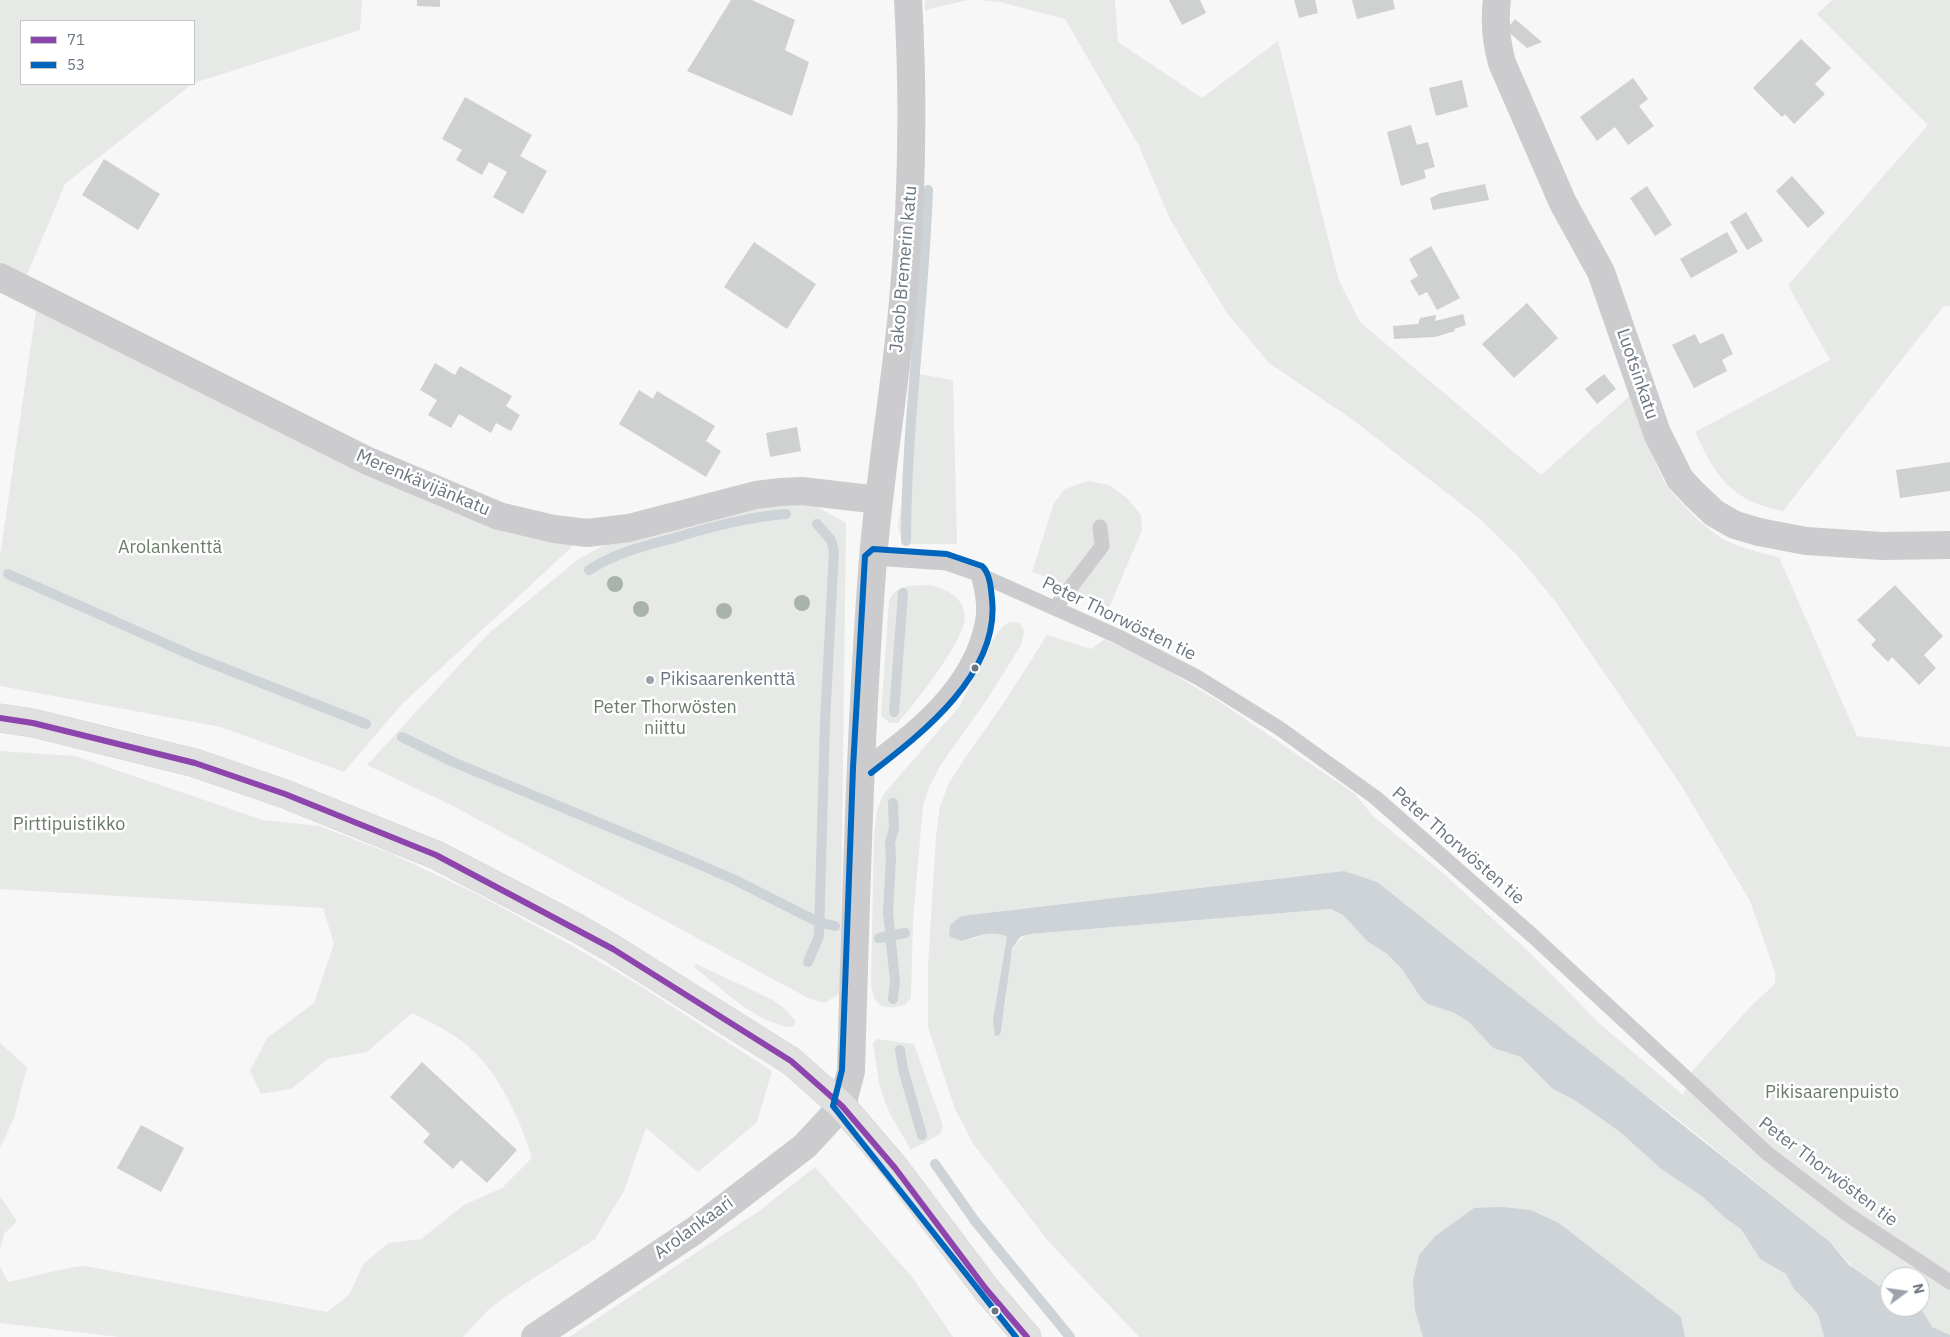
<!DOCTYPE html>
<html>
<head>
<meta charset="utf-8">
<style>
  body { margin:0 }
  #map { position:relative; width:1950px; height:1337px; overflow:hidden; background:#f7f7f7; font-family:"IBM Plex Sans",sans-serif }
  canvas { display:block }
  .legend { position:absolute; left:20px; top:20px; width:175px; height:65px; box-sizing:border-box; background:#fff; border:1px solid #c4c8cd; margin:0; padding:6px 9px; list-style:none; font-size:15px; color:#6b7683 }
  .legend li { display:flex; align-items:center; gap:10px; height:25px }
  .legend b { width:25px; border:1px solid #c4c8cd }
  .north { position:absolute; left:1880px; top:1267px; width:50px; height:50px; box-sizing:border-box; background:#fff; border:1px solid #c4c8cd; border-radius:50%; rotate:76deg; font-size:14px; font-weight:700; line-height:20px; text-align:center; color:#6b7683 }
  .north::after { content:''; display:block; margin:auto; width:18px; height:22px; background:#9ca3ac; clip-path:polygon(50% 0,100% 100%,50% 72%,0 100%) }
</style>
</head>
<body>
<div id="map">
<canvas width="1950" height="1337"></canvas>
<ul class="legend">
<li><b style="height:6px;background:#8e44ad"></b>71</li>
<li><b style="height:6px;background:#0065bd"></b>53</li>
</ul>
<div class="north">N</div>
</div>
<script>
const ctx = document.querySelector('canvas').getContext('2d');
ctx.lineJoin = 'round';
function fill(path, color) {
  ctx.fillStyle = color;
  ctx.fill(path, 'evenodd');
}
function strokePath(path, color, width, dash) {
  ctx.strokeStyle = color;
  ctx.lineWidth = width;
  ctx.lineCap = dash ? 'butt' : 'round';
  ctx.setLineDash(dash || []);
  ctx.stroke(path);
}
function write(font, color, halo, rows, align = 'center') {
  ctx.font = font + ' "IBM Plex Sans",sans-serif';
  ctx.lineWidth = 5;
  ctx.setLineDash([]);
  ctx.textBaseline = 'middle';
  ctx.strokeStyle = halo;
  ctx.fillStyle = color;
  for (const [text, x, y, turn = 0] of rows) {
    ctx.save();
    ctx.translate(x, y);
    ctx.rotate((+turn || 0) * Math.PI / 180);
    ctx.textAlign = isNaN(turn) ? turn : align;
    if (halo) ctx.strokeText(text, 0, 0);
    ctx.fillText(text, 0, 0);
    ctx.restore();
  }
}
fill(new Path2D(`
  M0,0h362l-2,30 -166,53v-62h-173v63h171l-127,100 -44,105 -21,-12z
  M925,0h43l-43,10z
  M978,0h137l3,42 84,56 76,-57 61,240 21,41 181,153 92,-82c9,28 16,58 29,84 11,21 44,53 65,64 17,8 34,12 52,16l78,179 93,11v588c-32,-9 -30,-30 -30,-58h-30v3l-11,6 -20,-12 -29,-32 -156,-126 -330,-245 -383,45 -11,9 -1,11c7,1 14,3 20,3 17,-1 16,-12 38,-2l-14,82 8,12c0,-11 4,-21 5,-31 2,-23 -2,-57 24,-66l301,-25 12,6 25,27 19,12 15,15 19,28 7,7 26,9 15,9 24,26 28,9 32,32 23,12 44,31 41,37 42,28 22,21 16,11 19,30 26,15 8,15 18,18 6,8 6,22h-139l-4,-20 -122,-94 -28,-13 -57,-2 -39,28 -16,19 4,82h-284l-90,-95 -75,-97 -19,-36 -27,-82v-60l8,-130 4,-31 9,-23 14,-22 42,-60 42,-66 44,14 14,-10 57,28 58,35 135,92 18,22 71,58 87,80 69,70 83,71 10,-25 59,-65 23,-21v-12l-25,-71 -69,-116 -126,-184 -38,-46 -38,-37 -126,-98 -84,-57 -42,-50 -36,-58 -21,-36 -31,-73 -74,-127 -65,-17z
  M1832,0h118v306l-7,1 -160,204c-52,-10 -67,-34 -88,-79l135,-72 -42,-75 140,-160 -111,-111z
  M38,297l330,164 219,72 -185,171 -58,68 -123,-45 -221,-41v-130z
  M919,374l34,6 4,164h-45l-9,-3 -5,-13z
  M1088,481l21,4 19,14 13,16 1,15 -33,78 -56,-29 -21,-7 22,-69 11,-14z
  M809,502l37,21 -6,471 -16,9 -16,-5 -355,-192 -86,-41 121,-131 89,-74 29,-16 154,-40z
  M929,585c19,4 40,15 35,38 -5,24 -49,80 -66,100h-8l-9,-7 8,-115c7,-18 24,-15 40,-16z
  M1009,622l11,1 4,9 -3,13 -35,56 -46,65 -11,21 -6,19 -10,114 -2,78 -6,7c-22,6 -32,1 -34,-22l3,-149 3,-23 6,-16 76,-88 33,-66 10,-14z
  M0,751l75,5 188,64 56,6 71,27 89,42 97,53 63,37 133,86 -15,51 -59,50 -52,-44 -22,63 -29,48 -86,55 -21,16 -25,27h-344l-119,-14v-57l8,16c26,-5 51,-14 77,-16l242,46 22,-17 15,-32 25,-20 32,-4 43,-34 38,-17 30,-30c-14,-44 -36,-94 -76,-121 -13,-9 -29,-16 -44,-24l-45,39 -39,7 -37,30 -30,5 -11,-23 17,-33 47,-35 20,-59 -11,-36 -323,-19z
  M696,964l75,35 12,8 13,14 -3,6c-34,-1 -73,-40 -99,-60z
  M877,1039l37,5 29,82 -3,8 -29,16 -21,-36 -6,-15 -5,-16 -6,-40z
  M0,1043l27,24 -13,51 -14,30z
  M815,1167l97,110 41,60h-384l190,-126z
  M0,1196l17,25 -13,13 -4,16z`), '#e6e9e5');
fill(new Path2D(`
  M1344,871l33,11 453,360 19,23 30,21 11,-6v27h30l12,20 18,8v2h-126l-6,-22 -6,-8 -18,-18 -8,-15 -26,-15 -19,-30 -16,-11 -22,-21 -42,-28 -41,-37 -44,-31 -23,-12 -32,-32 -28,-9 -24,-26 -15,-9 -26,-9 -7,-6 -19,-29 -15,-15 -19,-12 -25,-27 -12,-6 -301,25 -10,3 -8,12 -11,82 -2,4 -4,1 -2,-17 14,-82c-17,-8 -28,0 -46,4l-12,-5 1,-11 11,-9z
  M1502,1207l29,3 28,13 122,94 4,20h-262l-8,-27 -2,-29 6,-26 16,-19 39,-28z`), '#cdd3d6');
strokePath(new Path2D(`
  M906,541c0,-118 18,-234 22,-351
  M589,570c26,-17 55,-24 85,-32 37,-11 74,-21 112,-24
  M8,574l190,84 168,66
  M894,712l9,-119
  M402,737l51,25 243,101 39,17 83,42 17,4
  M879,938l26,-5
  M808,962l11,-26 6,-214 9,-171 -3,-11 -14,-16
  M893,999l2,-18 -7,-69 3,-54 -1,-15 4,-15 -1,-25
  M900,1050l3,19 19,66
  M935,1164l40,57 95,116`), '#cdd3d6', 10);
fill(new Path2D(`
  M417,0h23v7l-23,-1z
  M731,0h21l43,20 -10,30 24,12 -17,54 -105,-45z
  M1169,0h31l6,13 -24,12z
  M1294,0h21l3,13 -19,5z
  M1352,0h41l2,9 -38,10z
  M1515,19l27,23 -15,6 -21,-18z
  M1801,39l30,29 -16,16 10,10 -31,30 -9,-10 -3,3 -29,-29z
  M1633,78l15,21 -9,7 15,20 -26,19 -13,-18 -18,14 -17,-24z
  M1462,80l6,27 -32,9 -7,-28z
  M465,97l67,38 -12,21 27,15 -24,43 -30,-17 14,-25 -18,-10 -7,13 -26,-15 6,-10 -20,-11z
  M1411,125l6,20 11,-3 7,25 -11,3 2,8 -25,8 -14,-54z
  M104,159l56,35 -22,36 -56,-35z
  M1792,176l33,37 -17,15 -32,-37z
  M1485,184l4,16 -56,10 -3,-12 11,-5z
  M1647,186l25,39 -17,11 -25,-38z
  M1746,212l17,29 -16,9 -17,-28z
  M1727,232l11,20 -47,26 -11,-19z
  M754,242l62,42 -29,45 -63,-42z
  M1431,246l29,52 -23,12 -10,-18 -8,4 -9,-15 8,-5 -9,-17z
  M1527,303l31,35 -44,40 -32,-34z
  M1463,314l3,11 -12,4 1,2 -20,6 -41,2 -1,-13 25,-2 2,-6 16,-3 -1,6z
  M1723,333l10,21 -11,6 5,11 -33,17 -22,-43 23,-11 5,10z
  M435,363l20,12 5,-9 52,30 -6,10 14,9 -9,16 -15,-8 -5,10 -32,-19 -8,14 -23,-13 9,-15 -17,-10z
  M1604,374l12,15 -19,15 -12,-15z
  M639,390l14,9 4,-8 58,35 -9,15 15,10 -15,26 -87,-53z
  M797,427l4,24 -31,6 -4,-24z
  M1950,462v29l-50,7 -4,-28z
  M1895,585l48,51 -19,19 12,13 -17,17 -27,-28 -4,5 -17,-17 5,-5 -19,-20z
  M422,1062l95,88 -30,33 -26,-23 -8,9 -30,-27 7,-8 -40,-37z
  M141,1125l43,23 -23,44 -44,-24z`), '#cfd0d0');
const secondary = new Path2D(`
  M0,718l33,5 162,40 90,31 151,61 141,73 36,21 178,112 51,45 53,62 91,121 41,48`);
strokePath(secondary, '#d4d5d5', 29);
strokePath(new Path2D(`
  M873,558l73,5 32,11 139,62 80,41 82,51 97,70 158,139 234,217 79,60 103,68
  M1055,608l47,-62 -2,-19
  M862,768c50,-37 107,-80 120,-144 4,-17 0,-34 -4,-50`), '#ccccce', 15);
strokePath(new Path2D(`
  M1497,0c-3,22 -1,41 5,63l61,140 38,69 56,161 23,46 14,15 20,19 21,12 24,7 47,9 76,5 68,-1
  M0,277l368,184 131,55 55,13 33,4 42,-5 127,-33 25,-3 21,-1 77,9
  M535,1337l159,-106 111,-85 37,-40 9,-35c5,-170 9,-342 22,-512 7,-86 22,-171 30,-257 9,-101 11,-201 5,-302`), '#ccccce', 28);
strokePath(secondary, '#e0e0e1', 28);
strokePath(new Path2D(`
  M0,718l33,5 162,40 90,31 151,61 177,94 178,112 51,45 53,62 91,121 41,48`), '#8e44ad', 6);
strokePath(new Path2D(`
  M871,773c52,-40 129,-100 121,-174 -1,-10 -2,-26 -10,-33l-35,-12 -74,-5 -8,7 -12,212 -11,302 -9,36 183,231`), '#0065bd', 6);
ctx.fillStyle = '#aab3a9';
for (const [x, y] of [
  [615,584],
  [802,603],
  [641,609],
  [724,611]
]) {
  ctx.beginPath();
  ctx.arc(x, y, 8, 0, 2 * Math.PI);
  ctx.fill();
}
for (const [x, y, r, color] of [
  [975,668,4.5,"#6b7683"],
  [650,680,5,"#9ca3ac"],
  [995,1311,4.5,"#6b7683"]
]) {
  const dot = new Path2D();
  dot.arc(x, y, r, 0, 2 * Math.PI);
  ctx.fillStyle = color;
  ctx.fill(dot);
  strokePath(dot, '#fff', 2);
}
write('18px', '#6b7683', '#fff', [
  ["Jakob Bremerin katu",904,269,-85],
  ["Luotsinkatu",1637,374,71],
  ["Merenkävijänkatu",423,483,23],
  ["Peter Thorwösten tie",1119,619,26],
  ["Peter Thorwösten tie",1458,846,41],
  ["Peter Thorwösten tie",1828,1172,37],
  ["Arolankaari",694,1228,-36]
]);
write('18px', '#6b7b69', '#fff', [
  ["Arolankenttä",170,548],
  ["Peter Thorwösten",665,708],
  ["niittu",665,729],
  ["Pirttipuistikko",69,825],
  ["Pikisaarenpuisto",1832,1093]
]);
write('18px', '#6b7683', '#fff', [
  ["Pikisaarenkenttä",660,680]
], 'left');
</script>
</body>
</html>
